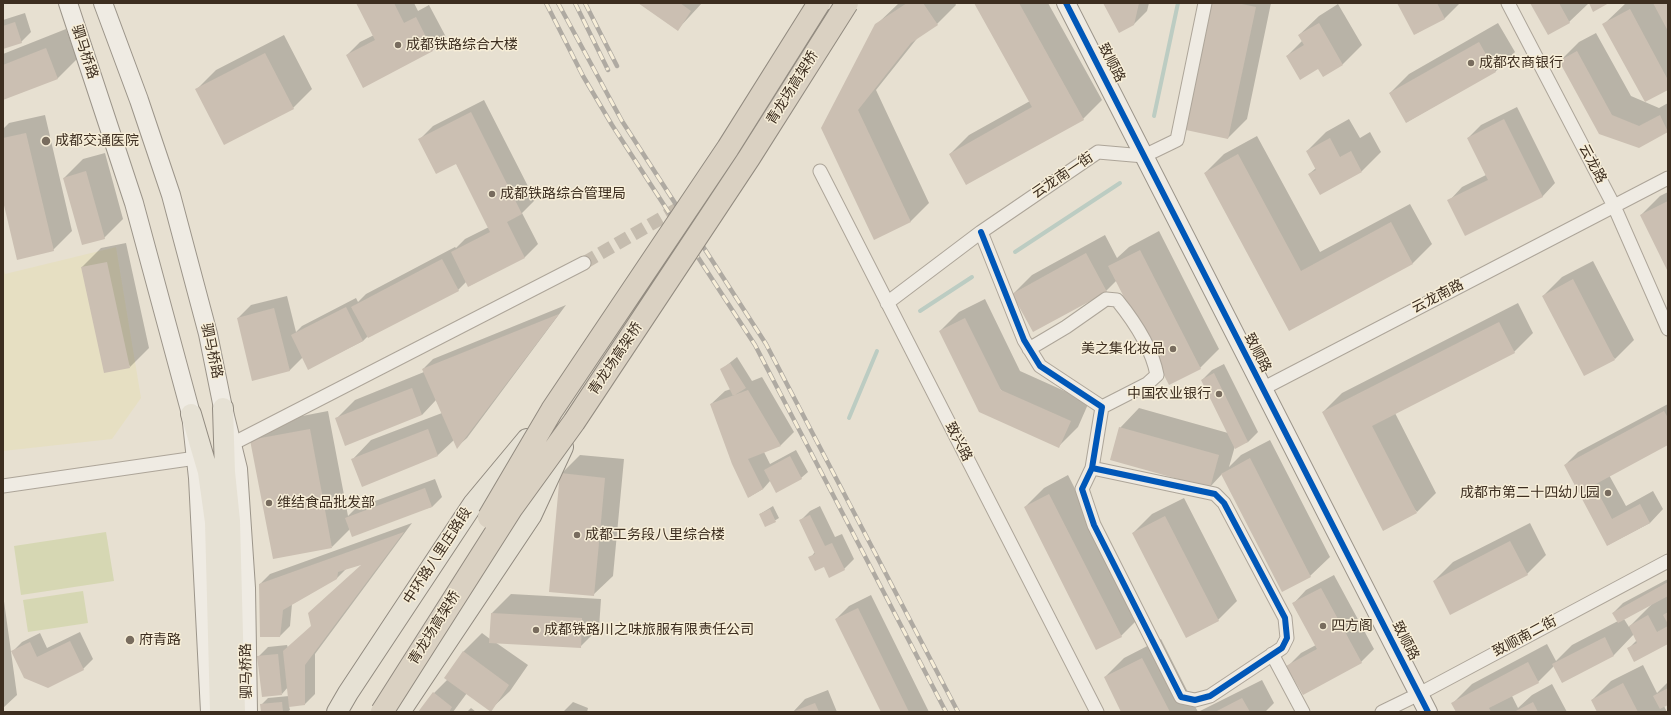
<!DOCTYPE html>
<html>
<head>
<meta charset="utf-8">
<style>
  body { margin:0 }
  #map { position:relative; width:1671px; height:715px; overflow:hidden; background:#e7e0d1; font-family:"Source Serif 4",serif }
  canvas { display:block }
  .frame { position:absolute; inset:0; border:4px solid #3d2e20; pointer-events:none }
</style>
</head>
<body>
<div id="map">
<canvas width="1671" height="715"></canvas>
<div class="frame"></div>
</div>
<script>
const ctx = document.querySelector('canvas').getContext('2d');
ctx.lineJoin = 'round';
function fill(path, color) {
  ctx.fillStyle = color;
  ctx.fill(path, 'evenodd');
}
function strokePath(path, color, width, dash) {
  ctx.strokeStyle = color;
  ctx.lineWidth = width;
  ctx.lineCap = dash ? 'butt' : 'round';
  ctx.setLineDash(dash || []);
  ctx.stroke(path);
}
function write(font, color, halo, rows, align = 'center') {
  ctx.font = font + ' "Source Serif 4","Noto Sans SC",serif';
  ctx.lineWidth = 3;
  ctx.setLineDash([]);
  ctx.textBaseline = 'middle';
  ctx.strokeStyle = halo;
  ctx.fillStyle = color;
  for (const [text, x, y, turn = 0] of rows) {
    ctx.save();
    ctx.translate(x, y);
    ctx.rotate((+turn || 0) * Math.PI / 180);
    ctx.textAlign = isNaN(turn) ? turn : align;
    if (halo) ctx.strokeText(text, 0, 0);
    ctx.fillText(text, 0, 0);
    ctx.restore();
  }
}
fill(new Path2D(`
  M116,247l25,151 -29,41 -109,12v-184l2,7z`), '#e6dfc2');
fill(new Path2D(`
  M106,532l8,49 -93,14 -7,-49z
  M83,591l5,32 -60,9 -5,-32z`), '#d6d7b3');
fill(new Path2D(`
  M357,3h57l4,8 11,-6 17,32 -13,13 -70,36 -16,-31 13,-13 14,-7z
  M639,3h63l-24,26z
  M899,3h56l1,2 -19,19 -18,12 -43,54 53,113 -19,19 -88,-94 54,-103z
  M975,3h73l54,97 -19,19 -133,35 19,-19 61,-34z
  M1104,3h45l-2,8 -13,13z
  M1213,3h58l-24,116 -19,19z
  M1398,3h62l-15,15 -30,16z
  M1532,3h57l-20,19z
  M1626,3h42v86l-64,-65z
  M1338,4l24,41 -19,19 -20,11 -4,-7 -32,-12 16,-16 -4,-5 20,-19z
  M25,13l6,19 -10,10 -18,6v-28z
  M1498,23l17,29 -19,19 -89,51 -17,-29 19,-19z
  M66,29l11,30 -19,19 -55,21v-45z
  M1596,33l35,63 28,12 9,-5v28l-29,16 -79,-86 19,-19z
  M284,35l28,54 -19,19 -96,-19 19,-19z
  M484,100l51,100 -13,13 16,31 -13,13 -56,29 -2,-5 -9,9 -90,46 -5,5 -54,27 -6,-11 -14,14 -51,-53 13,-13 36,-9 9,36 6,-6 54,-28 2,4 8,-8 89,-47 1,1 9,-9 24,-12 -33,-64 -36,-24 13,-13z
  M1517,107l38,76 -13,14 -93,4 13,-14 24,-12 -18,-37 13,-13z
  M45,115l27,116 -19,19 -50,-53v-68l6,-6z
  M1349,119l11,19 10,-6 11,20 -19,19 -53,3 7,-6 -9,-17 19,-19z
  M1257,136l63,116 90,-48 22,40 -19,19 -124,66 -84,-156 19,-19z
  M105,153l18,66 -19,19 -40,-60 19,-19z
  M1668,192v78l-27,-55 19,-19z
  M1159,231l60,118 -19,19 -83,-88 -11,11 -93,3 19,-19 73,-40 12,23 12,-11z
  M126,243l23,105 -19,19 -48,-100 19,-19z
  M1593,261l41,79 -19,19 -72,-63 19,-19z
  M985,299l35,72 69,31 -11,25 -19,19 -119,-115 19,-19z
  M1518,303l15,30 -19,19 -119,61 41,80 -19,19 -94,-100 19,-19z
  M566,305l-99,133 -10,9 -3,-7 -16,15 -76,30 -10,-25 19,-20 71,-27 -6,-13 -14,15 -86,4 19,-19 69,-28 -1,-3 10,-10z
  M737,357l15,24 10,-4 32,55 -13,13 -17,7 6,12 26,-14 12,22 -7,6 -31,3 -7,8 -14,8 -38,-93 14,-13 6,-2 -9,-20z
  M1224,364l34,68 -10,10 -13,4 -6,21 12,-12 29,-15 60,117 -20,19 -28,14 -60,-116 -12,13 -90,-59 19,-20 89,25 -26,-53 10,-10z
  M1668,404v40l-59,31 17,31 27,-15 10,18 -13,14 -42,22 -43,-80 13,-13z
  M328,411l20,105 8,-8 79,-29 7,18 -10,10 -82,22 -18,18 -81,-106 20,-19z
  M580,455l44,4 -11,117 -20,19 -32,-121z
  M1068,475l72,142 -19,19 -96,-129 19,-19z
  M1184,498l53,103 -19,19 -85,-87 19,-19z
  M773,506l6,12 -13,8 -6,-12z
  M820,506l15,31 7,-3 12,25 -10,10 -19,-3 -15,-8 5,-6 -15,-31 10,-10z
  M412,523l-97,131v40l-10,10 -16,2 1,4 -3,2h-25l-1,-7 7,-7 21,-2 -1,-9 -6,7 -24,-37 10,-10 19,-2 1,3 24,-22 52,-63 -17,5 -10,10 -45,26 -2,22 -10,10 -20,-52 10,-10z
  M1530,523l16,32 -19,19 -93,7 19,-19z
  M1334,575l40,74 -13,13 -73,4 13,-13 15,-8 -23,-41 13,-14z
  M1668,579v63l-40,7 9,-9 -3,-6 -20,21 -52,27 -8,-16 -16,16 -26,14 6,12 14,-13 20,-11 15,28h-110l-4,-9 19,-19 75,-40 9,17 16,-16 46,-24 -5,-8 10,-10zM1652,604l-23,23 -5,-8z
  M3,594l14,101 -14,13z
  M511,594l90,5 -2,29 -19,19 -85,-5 33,23 -18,26 -20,19 -23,-17 -14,19h-33l14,-19 13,-13 16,-28 19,-19 8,6 2,-26z
  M871,595l58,117h-47l-46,-93 13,-13z
  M80,632l13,27 -10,10 -71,-17 10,-10 18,-9 7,15z
  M1161,639l37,73 64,-32 12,23 -9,9h-142l-18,-35 19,-19z
  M1643,665l14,28 11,-11v22l-4,2 3,6h-69l-6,-12 19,-19z
  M828,690l9,22h-44l12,-13z
  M573,702l15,6 -1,4h-24z
  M471,708l5,4h-9z`), '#0003');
strokePath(new Path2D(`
  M1154,116l24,-113
  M1015,252l105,-69
  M920,311l52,-34
  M849,418l28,-67`), '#bcccc2', 4);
fill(new Path2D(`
  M356,3h38l10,20 12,-6 17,34 -70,37 -17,-33 29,-15z
  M638,3h42l11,8 -13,20z
  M907,3h16l15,22 -27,18 -53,67 53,112 -37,18 -53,-112 54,-104z
  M974,3h45l65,117 -118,65 -17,-31 83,-47z
  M1103,3h36l-5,22 -15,8z
  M1212,3h25l19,4 -28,132 -42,-9z
  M1397,3h40l8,16 -31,16z
  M1530,3h29l11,20 -22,12z
  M1589,3h20l-16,9z
  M1653,3h15v28z
  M1630,9l38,71v10l-23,12 -43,-78z
  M15,22l7,21 -19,6v-23z
  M1319,23l24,42 -20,12 -5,-8 -18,11 -14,-24 18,-11 -6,-10z
  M1479,42l17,30 -90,51 -17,-30z
  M46,48l12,31 -55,21v-35z
  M1577,51l35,64 27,11 21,-11 8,17 -29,16 -40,-14 -40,-73z
  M265,53l29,56 -70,36 -29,-56z
  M471,112l51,102 -15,8 18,36 -57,29 -17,-35 39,-20 -34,-68 -20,10 -18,-35z
  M1504,119l39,78 -78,39 -18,-36 41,-20 -21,-42z
  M26,133l28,118 -37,9 -14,-59v-63z
  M1330,138l10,19 11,-6 11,21 -42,23 -12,-21 8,-4 -10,-19z
  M1238,154l63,117 90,-49 22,42 -124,67 -85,-158z
  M86,171l19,68 -23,6 -19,-67z
  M1668,201v71l-28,-57z
  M1140,250l61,119 -32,16 -61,-119z
  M1086,253l21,39 -74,40 -21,-38z
  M442,259l17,32 -91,47 -17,-31z
  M107,262l23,106 -26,5 -23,-106z
  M1573,279l42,81 -31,16 -42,-80z
  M346,307l17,34 -55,29 -17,-35z
  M274,308l16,63 -38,10 -15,-63z
  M559,314l-102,135 -35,-80z
  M965,318l36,72 70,31 -12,27 -80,-36 -40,-81z
  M1499,322l16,31 -143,73 45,87 -34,18 -61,-119z
  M730,363l16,25 -13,8 -13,-27z
  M1214,373l34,69 -13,7 -34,-69z
  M412,388l10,27 -77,31 -10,-28z
  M748,390l33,56 -33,13 15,30 -15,9 -16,-34 -22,-60z
  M1664,411l4,7v27l-74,40 18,34 28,-15 10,19 -43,23 -43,-81z
  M1119,427l100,28 -9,33 -100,-28z
  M310,429l22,119 -59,11 -23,-119z
  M428,429l10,27 -76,31 -11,-28z
  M790,456l12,23 -26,14 -12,-23z
  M1250,458l61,119 -29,15 -61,-118z
  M560,473l45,5 -11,118 -45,-4z
  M425,488l7,19 -80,30 -7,-19z
  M1049,494l73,143 -26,13 -72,-143z
  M770,509l6,13 -11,5 -6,-13z
  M810,515l15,31 7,-3 13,27 -16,8 -5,-11 -9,4 -7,-14 7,-3 -16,-34z
  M1165,516l54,105 -33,17 -54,-105z
  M404,532l-99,133v40l-16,2 -6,-56 28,-25 -3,-13 53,-48 -23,7 -1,7 -54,31 -3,27h-20l-1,-53z
  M1510,541l18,34 -78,40 -17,-34z
  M1668,582v14l-50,27 -6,-10z
  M1321,588l41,75 -59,32 -17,-29 31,-17 -25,-46z
  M858,608l51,104h-28l-46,-93z
  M1668,612v12l-5,-9z
  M491,613l91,5 -1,30 -92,-5z
  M1648,615l9,17 11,-6v18l-34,18 -7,-14 10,-5 -8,-17z
  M1605,637l9,19 -52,27 -10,-19z
  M70,641l14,29 -36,18 -24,-10 -13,-27 19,-9 7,15z
  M463,651l46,34 -18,27 -47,-34z
  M278,654l4,41 -20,2 -5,-41z
  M1142,658l28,54h-49l-17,-35z
  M1528,662l11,21 -50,25 2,4h-35l-5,-9z
  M1623,683l15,29h-41l-6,-12z
  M1668,688v17l-8,4 -7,-13z
  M433,692l19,15 -3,5h-31z
  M1242,698l8,14h-35z
  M282,702l1,10h-22l-1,-8z
  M1533,702l5,10h-24z
  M815,703l4,9h-27z`), '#cbbfb2');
strokePath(new Path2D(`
  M584,263l102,-59`), '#c5bcae', 13, [13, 6]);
const street = new Path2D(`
  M1508,3l106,203 54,123
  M820,171l277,541
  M714,188l18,-24 7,-21
  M981,232l43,108 16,26 62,41 -10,61 -10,21 12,36 87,172 14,3 15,-4 72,-48 5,-10 -2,-20 -61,-115 -9,-9 -123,-26
  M887,303l94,-71 117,-80 46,4 33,-16 28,-137
  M1029,349l37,-22 40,-28 11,1c17,21 35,48 40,75l-10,9 -45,23
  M1262,389l406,-211
  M232,444l352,-181
  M3,486l193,-28
  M1272,654l31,58
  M1382,712l37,-18 249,-133`);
const secondary = new Path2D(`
  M68,3l66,200 57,211 7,64 12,234
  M103,3l36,97 32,95 37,139 15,74 15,61 8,119 2,124
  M1066,3l362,709`);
const primary = new Path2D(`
  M223,408l2,64 5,49 5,191
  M191,414l17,58 7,50 5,190
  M337,712l11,-19 125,-189 54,-65
  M400,712l131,-196 32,-69`);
strokePath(street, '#ada599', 15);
strokePath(secondary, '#9c958a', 20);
strokePath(primary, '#928b80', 22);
strokePath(street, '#efebe3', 13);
strokePath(secondary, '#efebe3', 18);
strokePath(primary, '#e6e1d4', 20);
const rail = new Path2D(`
  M546,3l37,73 29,49 143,220 191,367
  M558,3l64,118 144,223 192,368
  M575,3l33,67
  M585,3l32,63`);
strokePath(rail, '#afaaa2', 4.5);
strokePath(rail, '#f7eed8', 3, [9]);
const highwayBridge = new Path2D(`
  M489,517l63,-107 176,-262 91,-145
  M382,712l129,-203 63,-87 175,-264 98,-155`);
strokePath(highwayBridge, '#928b80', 24, []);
strokePath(highwayBridge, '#dad1c2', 22);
strokePath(new Path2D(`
  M1066,3l362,709
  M981,232l43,108 16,26 62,41 -10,61 -10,21 12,36 87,172 14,3 15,-4 72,-48 5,-10 -2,-20 -61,-115 -9,-9 -123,-26`), '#0057b8', 6);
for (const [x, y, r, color] of [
  [398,45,4,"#786c5e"],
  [1471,63,4,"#786c5e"],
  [46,141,5,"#786c5e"],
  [492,194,4,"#786c5e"],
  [1173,349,4,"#786c5e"],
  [1219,394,4,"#786c5e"],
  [1608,493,4,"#786c5e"],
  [269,503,4,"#786c5e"],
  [577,535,4,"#786c5e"],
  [1323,626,4,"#786c5e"],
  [536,630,4,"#786c5e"],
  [130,640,5,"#786c5e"]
]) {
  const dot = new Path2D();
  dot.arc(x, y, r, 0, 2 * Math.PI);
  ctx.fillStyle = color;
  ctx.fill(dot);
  strokePath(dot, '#f7eed8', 1.5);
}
write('14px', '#3d2e20', '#f7eed8', [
  ["成都铁路综合大楼",406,45],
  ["成都农商银行",1479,63],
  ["成都交通医院",55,141],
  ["成都铁路综合管理局",500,194],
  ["美之集化妆品",1165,349,"right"],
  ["中国农业银行",1211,394,"right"],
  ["成都市第二十四幼儿园",1600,493,"right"],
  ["维结食品批发部",277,503],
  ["成都工务段八里综合楼",585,535],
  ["四方阁",1331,626],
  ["成都铁路川之味旅服有限责任公司",544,630],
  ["府青路",139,640]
], 'left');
write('14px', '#3d2e20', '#f7eed8', [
  ["驷马桥路",84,52,72],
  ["致顺路",1111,63,63],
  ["青龙场高架桥",793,88,-58],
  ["云龙路",1592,164,62],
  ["云龙南一街",1063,176,-34],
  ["云龙南路",1438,297,-27],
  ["驷马桥路",211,351,78],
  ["致顺路",1257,353,63],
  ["青龙场高架桥",616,359,-56],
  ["致兴路",958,442,63],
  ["中环路八里庄路段",438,556,-57],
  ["青龙场高架桥",435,628,-58],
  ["致顺南二街",1525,637,-28],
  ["致顺路",1405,641,63],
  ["驷马桥路",247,671,-91]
]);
</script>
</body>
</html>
